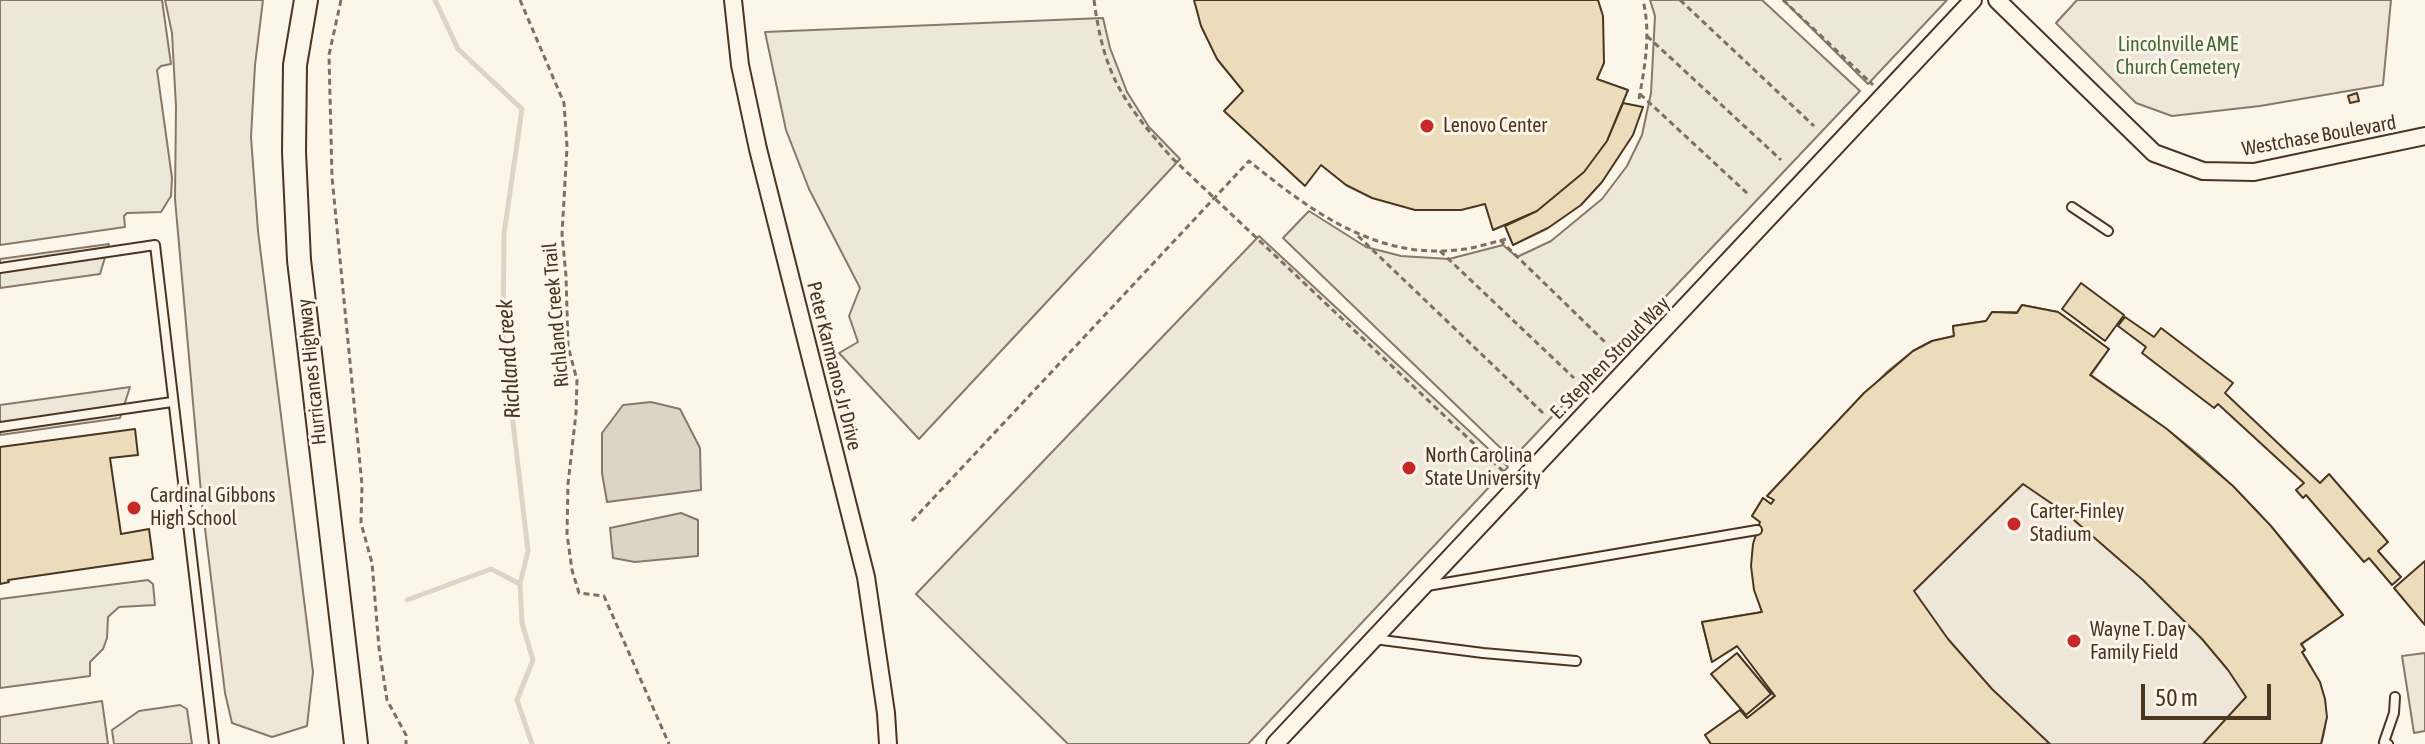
<!DOCTYPE html>
<html>
<head>
<meta charset="utf-8">
<style>
  body { margin:0 }
  #map { position:relative; width:2425px; height:744px; overflow:hidden; background:#fbf6e9; font-family:"Asap Condensed",sans-serif }
  canvas { display:block }
  .scale { position:absolute; left:2141px; top:684px; width:130px; height:36px; box-sizing:border-box; border:4px solid #4a3520; border-top:0; padding-left:10px; font-size:24px; line-height:28px; white-space:nowrap; color:#4a3520; -webkit-text-stroke:6px #fbf6e9; paint-order:stroke }
</style>
</head>
<body>
<div id="map">
<canvas width="2425" height="744"></canvas>
<div class="scale">50 m</div>
</div>
<script>
const ctx = document.querySelector('canvas').getContext('2d');
ctx.lineJoin = 'round';
function fill(path, color) {
  ctx.fillStyle = color;
  ctx.fill(path, 'evenodd');
}
function strokePath(path, color, width, dash) {
  ctx.strokeStyle = color;
  ctx.lineWidth = width;
  ctx.lineCap = dash ? 'butt' : 'round';
  ctx.setLineDash(dash || []);
  ctx.stroke(path);
}
function write(font, color, halo, rows, align = 'center') {
  ctx.font = font + ' "Asap Condensed",sans-serif';
  ctx.lineWidth = 6;
  ctx.setLineDash([]);
  ctx.textBaseline = 'middle';
  ctx.strokeStyle = halo;
  ctx.fillStyle = color;
  for (const [text, x, y, turn = 0] of rows) {
    ctx.save();
    ctx.translate(x, y);
    ctx.rotate((+turn || 0) * Math.PI / 180);
    ctx.textAlign = isNaN(turn) ? turn : align;
    if (halo) ctx.strokeText(text, 0, 0);
    ctx.fillText(text, 0, 0);
    ctx.restore();
  }
}
const green = new Path2D(`
  M165,0h98l-8,65 -4,72 7,94 55,441 -6,54 -35,11 -40,-14 -7,-30 -23,-189 -27,-305 1,-92 -4,-74z
  M2077,0h314l-8,85 -123,21 -88,10 -36,-13 -80,-80z
  M2022,305l36,7 51,37 -18,26c37,26 74,51 108,80 55,48 100,103 144,160l-41,29 3,6 -3,2c20,29 30,58 19,92h-610l-6,-9 35,-25 8,8 26,-22 -36,-50 -26,16 -10,-40 60,-10c-12,-35 -13,-55 -2,-90l-8,-6 11,-18 8,6 3,-4 -7,-4 121,-125 25,-20 19,-10 22,-5 -1,-10 33,-5 6,-9h25z
  M2425,653v78l-11,2 -12,-77z
  M102,701l6,43h-108v-27z
  M180,705l7,4 5,35h-78l-2,-14 27,-19z`);
fill(green, '#ede6d9');
strokePath(green, '#887966', 2);
const parking = new Path2D(`
  M0,0h162l9,64 -10,2 -4,4 15,108 -1,18 -10,16 -34,1 -3,3 1,11 -125,18z
  M1650,0h112l98,91 -348,368 -229,-221 26,-27 57,36 35,9 48,3 54,-14 14,12 34,-16 51,-42 25,-33 15,-31 9,-42 4,-77z
  M1783,0h164l-79,84z
  M1103,18l7,30 17,44 22,35 31,32 -261,280 -80,-86 19,-11 -9,-26 11,-28 -51,-99 -23,-59 -21,-98z
  M1259,236l249,231 -260,277h-180l-152,-150z
  M109,244l-9,30 -100,14v-29z
  M130,387l-10,31 -120,17v-30z
  M148,580l5,4 2,21 -36,2 -11,10 -1,21 -4,11 -13,13v14l-90,12v-89z`);
fill(parking, '#ede7d9');
strokePath(parking, '#887966', 2);
const water = new Path2D(`
  M651,402l29,7 20,39 1,42 -94,12 -5,-29v-40l21,-28z
  M681,513l17,7v36l-63,6 -22,-4 -3,-30z`);
fill(water, '#dcd4c6');
strokePath(water, '#887966', 2);
strokePath(new Path2D(`
  M435,0l23,49 64,60 -18,125 -1,103 25,214 -8,33 2,39 11,37 -16,40 15,44
  M407,600l84,-31 29,15`), '#dcd4c6', 5);
const building = new Path2D(`
  M1194,0h404l5,16 1,47 -7,16 31,11 -21,51 -23,31 -47,39 -44,19 -8,-26 -24,6h-46l-43,-12 -26,-13 -25,-20 -16,21 -81,-75 19,-20 -26,-32 -16,-33z
  M2357,93l2,8 -9,2 -2,-7z
  M1623,103l20,4 -10,28 -31,47 -21,23 -33,23 -35,17 -8,-19 32,-15 47,-39 23,-31z
  M2081,283l43,32 -19,26 -43,-32z
  M2022,305l36,7 51,37 -19,26 77,54 66,57 38,40 72,89 -42,29 4,6 -3,2 18,30 5,17 2,18 -6,27h-118l43,-47 -18,-27 -26,-31 -59,-59 -76,-66 -44,-30 -109,107 34,48 44,50 58,55h-339l-6,-9 35,-25 7,8 28,-22 -38,-50 -25,16 -10,-40 60,-10 -8,-22 -3,-24 2,-22 7,-22 -8,-6 11,-18 8,6 3,-4 -7,-4 97,-103 49,-42 19,-10 22,-5 -1,-10 33,-5 6,-9 25,1z
  M2125,317l29,20 7,-9 72,55 -8,10 95,90 9,-9 59,68 -10,9 23,26 -9,8 -23,-27 -5,4 -58,-67 -3,3 -7,-8 8,-7 -86,-79 -4,4 -72,-55 4,-6 -28,-21z
  M135,429l3,26 -28,3 11,76 28,-5 4,30 -145,21 1,2 -9,2v-137z
  M2425,561v64l-31,-37z
  M1737,653l34,41 -25,21 -35,-41z`);
fill(building, '#ecdcbc');
strokePath(building, '#4a3520', 2);
const service = new Path2D(`
  M2072,207l36,24
  M0,268l155,-23 59,499
  M0,427l172,-25
  M1427,586l330,-56
  M1374,639l109,14 93,8
  M2388,744l-4,-2 10,-29 1,-16`);
const minor = new Path2D(`
  M733,0l7,65 18,84 108,428 20,136 2,31
  M1997,0l157,153 49,18 51,1 171,-36
  M1275,744l698,-744`);
const secondary = new Path2D(`
  M306,0l-11,65 -1,87 5,108 57,484`);
strokePath(service, '#4a3520', 12);
strokePath(minor, '#4a3520', 20);
strokePath(secondary, '#4a3520', 26);
strokePath(new Path2D(`
  M341,0l-12,55 3,122 30,308 -1,38 11,40 7,85 8,52 19,35v9
  M520,0l44,103 3,44 -5,87 4,42 2,70 9,34 -1,33 -8,71 -1,50 5,36 7,23 25,3 65,148
  M1094,0c10,76 29,102 78,158l334,316
  M1680,0l134,126
  M1783,0l90,85
  M1647,36l134,124
  M1640,94l108,100
  M1639,99c6,-34 12,-65 4,-99
  M1358,236l185,177
  M1500,240l107,104
  M1440,251l134,127
  M912,521l337,-360c63,51 130,101 216,88 14,-2 28,-7 42,-10`), '#7f6f5c', 3, [6, 4]);
strokePath(service, '#fbf6e9', 8);
strokePath(minor, '#fbf6e9', 16);
strokePath(secondary, '#fbf6e9', 22);
for (const [x, y, r, color] of [
  [1427,126,8,"#c62828"],
  [1409,468,8,"#c62828"],
  [134,508,8,"#c62828"],
  [2014,524,8,"#c62828"],
  [2074,641,8,"#c62828"]
]) {
  const dot = new Path2D();
  dot.arc(x, y, r, 0, 2 * Math.PI);
  ctx.fillStyle = color;
  ctx.fill(dot);
  strokePath(dot, '#fbf6e9', 3);
}
write('20px', '#436837', '#fbf6e9', [
  ["Lincolnville AME",2178,45],
  ["Church Cemetery",2178,68]
]);
write('20px', '#4a3520', '#fbf6e9', [
  ["Lenovo Center",1443,126],
  ["North Carolina",1425,456],
  ["State University",1425,479],
  ["Cardinal Gibbons",150,496],
  ["High School",150,519],
  ["Carter-Finley",2030,512],
  ["Stadium",2030,535],
  ["Wayne T. Day",2090,630],
  ["Family Field",2090,653]
], 'left');
write('20px', '#4a3520', '#fbf6e9', [
  ["Westchase Boulevard",2319,136,-10],
  ["Richland Creek Trail",556,315,-95],
  ["E. Stephen Stroud Way",1610,358,-46],
  ["Peter Karmanos Jr Drive",834,366,76],
  ["Hurricanes Highway",312,372,-96]
]);
write('italic 22px', '#4a3520', '#fbf6e9', [
  ["Richland Creek",509,359,-94]
]);
</script>
</body>
</html>
